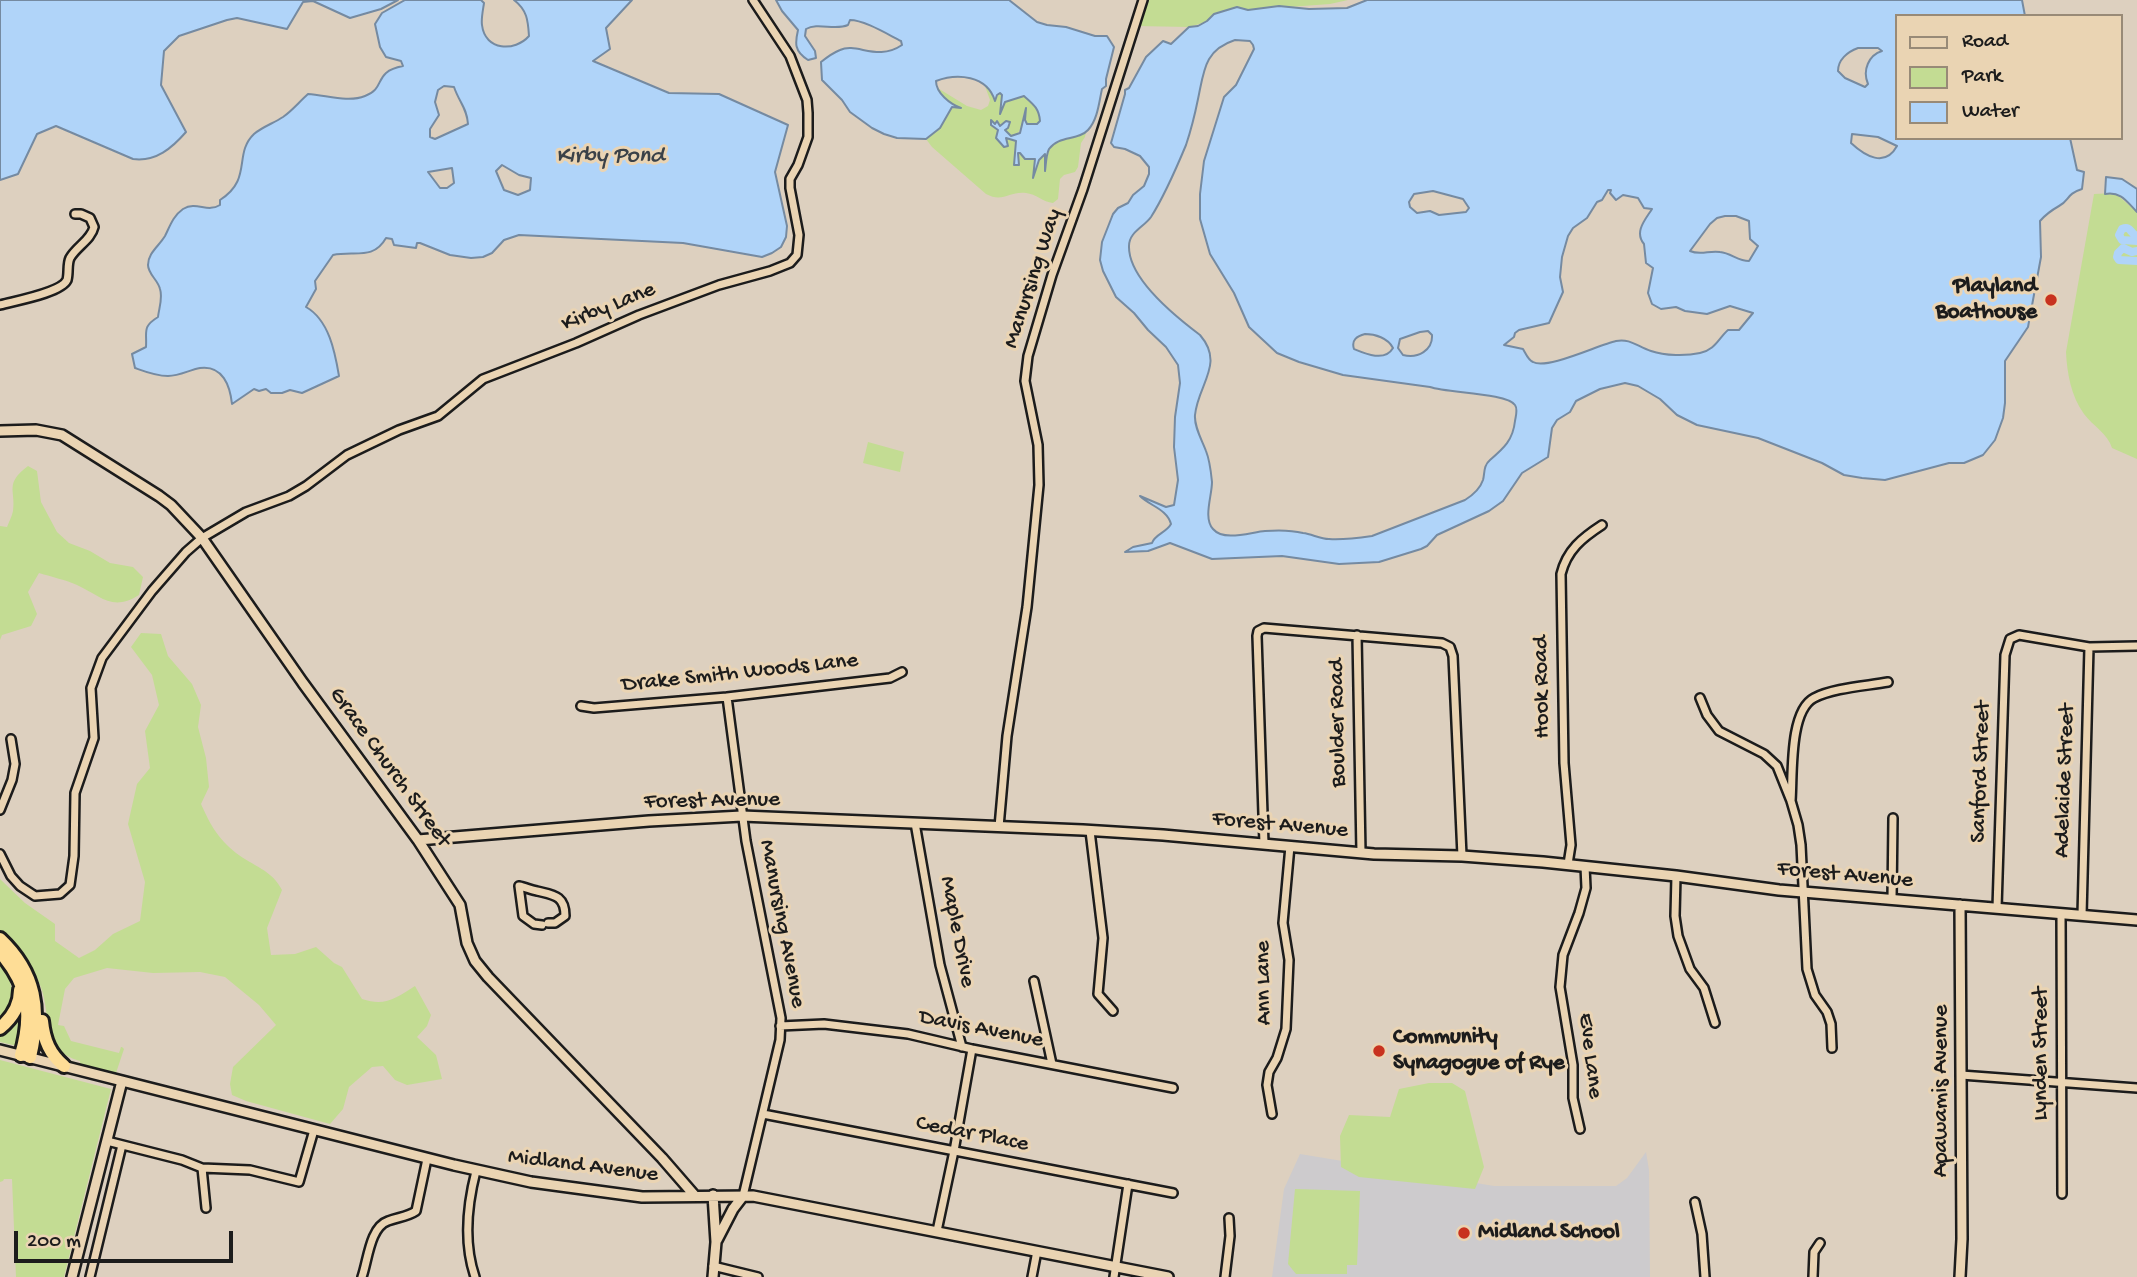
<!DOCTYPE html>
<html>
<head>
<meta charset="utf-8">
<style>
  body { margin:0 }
  #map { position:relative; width:2137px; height:1277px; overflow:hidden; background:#ddd0bf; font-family:"Gochi Hand",sans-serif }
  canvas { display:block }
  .legend { position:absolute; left:1895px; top:14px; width:228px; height:126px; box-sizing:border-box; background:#ead4b3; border:2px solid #988a77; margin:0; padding:9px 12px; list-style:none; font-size:21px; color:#1c1c1c }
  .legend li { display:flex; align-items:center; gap:14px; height:35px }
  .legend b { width:35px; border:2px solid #988a77 }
  .scale { position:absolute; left:14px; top:1231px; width:219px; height:32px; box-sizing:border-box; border:4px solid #1c1c1c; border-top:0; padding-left:9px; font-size:21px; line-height:24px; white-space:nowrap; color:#1c1c1c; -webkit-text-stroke:5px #ead4b3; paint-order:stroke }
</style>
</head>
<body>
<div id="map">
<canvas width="2137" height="1277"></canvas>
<ul class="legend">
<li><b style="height:9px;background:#ead4b3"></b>Road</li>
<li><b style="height:19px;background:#c3dc93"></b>Park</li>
<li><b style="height:19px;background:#b0d4f9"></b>Water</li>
</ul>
<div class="scale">200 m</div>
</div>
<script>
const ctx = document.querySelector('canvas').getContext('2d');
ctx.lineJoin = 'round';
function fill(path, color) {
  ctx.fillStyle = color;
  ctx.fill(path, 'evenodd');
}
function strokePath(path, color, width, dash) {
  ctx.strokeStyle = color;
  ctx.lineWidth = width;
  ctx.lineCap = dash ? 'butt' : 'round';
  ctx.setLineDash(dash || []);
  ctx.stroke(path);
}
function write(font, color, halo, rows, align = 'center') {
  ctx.font = font + ' "Gochi Hand",sans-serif';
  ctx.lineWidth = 6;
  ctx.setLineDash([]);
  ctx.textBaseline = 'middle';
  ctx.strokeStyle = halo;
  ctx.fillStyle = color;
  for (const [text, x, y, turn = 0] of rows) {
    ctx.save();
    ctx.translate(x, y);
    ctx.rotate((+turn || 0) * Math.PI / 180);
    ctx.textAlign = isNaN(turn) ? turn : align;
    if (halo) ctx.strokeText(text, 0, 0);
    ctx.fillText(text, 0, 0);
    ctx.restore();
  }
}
fill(new Path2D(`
  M1646,1152l3,18 1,107h-378l12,-88 16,-35 194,32h122l11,-8z`), '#cdcbcd');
fill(new Path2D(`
  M1143,0h205l-18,4 -82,6 -59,17 -54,-1z
  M985,86l10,13 5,-6 2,2 -1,15 4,-8 19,-6c9,8 15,12 16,25l-3,3h-10l-3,-11c-3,10 -1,21 -13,23l-10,-10 -10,-4 16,23 -1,-7 10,2 2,19 -1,-6 3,-1 2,5 13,2v12l4,-11 7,-6 -1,11c3,-5 2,-12 5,-16 9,-13 25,-10 36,-17l-1,5 -4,6 -3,24 -3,5 -11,3 -4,4 -2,20 -5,4c-10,-1 -17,-9 -27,-10 -17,-2 -23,10 -40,1l-54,-47 -6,-8 14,-11 9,-18 7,-3 -7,-4 -13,-16 31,19 14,4 7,-4 2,-6z
  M2115,193l22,19v247l-25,-11c-4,-14 -19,-22 -28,-34 -13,-18 -17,-41 -18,-62l28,-158z
  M868,442l36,10 -4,20 -37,-9z
  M28,466l9,5 4,31 16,30 12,11 21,8 20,12 23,4 10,10 -4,18c-27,17 -38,1 -62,-10 -11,-5 -25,-8 -38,-12l-11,19 9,22 -6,12 -29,9 -2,5v-114l7,1c2,-5 5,-11 6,-16 3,-21 -9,-27 15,-45z
  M141,633l20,1 7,22 24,28 9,21 -3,22 8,31 3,29 -8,17c10,22 16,33 35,49 17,13 36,17 46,37l-15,38 4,27 24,-1 21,-7 18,16 8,4 20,32c23,8 34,-1 53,-13l16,29 -4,11 -10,11 19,18 6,24 -35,6 -12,-5 -12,-14 -11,1 -23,20 -6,22 -13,15 -84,-23 -14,-6 -2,-11 3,-17 43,-42 -17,-20 -34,-28 -25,-5 -47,1 -46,-5 -33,10 -9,11 -7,36 6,1 7,15 48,12 2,-6h1l2,2 -8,24 -36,-9v-3c-42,-12 -27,-44 -40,-76 -9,-22 -23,-38 -40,-53v-53l25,24 30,21v17l24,17 16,-8 18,-16 27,-13 5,-39 -17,-58 9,-40 13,-16 -5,-37 14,-26 -7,-30 -21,-28z
  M0,962c14,21 18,39 0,60z
  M20,1012l1,16 -4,18 -17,-4v-8z
  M0,1060l111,29 -47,188h-48l-4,-98h-8l-1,2 -3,1z
  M1429,1083h23l13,8 19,76 -9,22 -116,-12 -18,-10 -1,-31 9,-21 41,2 9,-28z
  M1295,1189l65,2 -3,74h-10v9h-51l-8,-10z`), '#c3dc93');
const water = new Path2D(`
  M0,0h398l-17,9 -31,9 -37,-17 -10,1 -16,27 -50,-11 -10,2 -48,16 -15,15 -3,34 25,47c-14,16 -30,30 -53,27l-77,-33 -19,8 -19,40 -18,6z
  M405,0h76l3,3c-1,7 -3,16 -2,22 3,26 33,27 47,11 -1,-16 -2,-26 -15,-36h118l-26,28 4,21 -17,12 76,32 50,1 69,31 -13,47 12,54 -1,11 -5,10 -9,6 -10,4 -79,-14 -164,-8 -15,5 -12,13 -9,4 -12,1 -21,-3 -30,-12h-3l-1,5 -22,-3 -2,-6 -6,-1c-13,23 -32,12 -53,17l-18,26 1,8 -10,18c23,13 29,45 33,69l-37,17 -12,-3 -8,3h-11l-5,-4 -7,2 -5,-2 -22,15c-2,-18 -9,-39 -32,-36 -11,2 -20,8 -32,8 -12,0 -22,-4 -33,-8l-3,-14 14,-7c1,-16 -4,-20 12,-30 1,-9 5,-19 2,-28 -2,-9 -12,-15 -12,-24 0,-12 11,-19 17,-29 5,-10 8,-20 18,-27 14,-8 24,4 37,-4v-5c33,-21 13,-46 34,-66 8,-7 20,-11 29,-17 10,-7 16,-15 25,-23 18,1 40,9 57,2 22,-8 7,-24 38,-30l-2,-5 -15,-4 -6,-10 -5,-23 7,-11zM444,86l10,1c5,15 13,21 14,37l-33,15 -5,-2v-8l9,-14 -4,-13 3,-12zM502,165l17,10 12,3 -1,12 -12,5 -14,-5 -8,-19zM452,168l2,15 -7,5h-7l-12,-16z
  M776,0h233l28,22 10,3 19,2 29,9h12l7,11 -8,32v7l-4,3c-3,13 -4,30 -14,41 -10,11 -29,5 -39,19 -3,6 -3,15 -4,22v-17l-6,6 -6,18 2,-19h-10l-5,-6h-2l1,12h-5l2,-24 -10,-3 2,8 -4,1 -8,-9 2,-8 -7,-5v-5l4,4 2,-3 3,5 6,-5 4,1 -2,6 -3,2 6,6 9,-3 6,-25 -1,12 2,4h10l3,-3c-1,-13 -7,-17 -16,-25l-19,6 -5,12 2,-19 -2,-2 -3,2 -2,6c-8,-26 -38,-28 -59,-20 0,12 14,23 25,27l-9,-1 -12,21 -14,11 -29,-1 -13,-4 -12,-6 -22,-16 -8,-12 -20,-20 -1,-18c5,-4 14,-10 19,-12 17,-8 37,12 62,-5l-1,-4c-14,-7 -37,-21 -51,-21l-2,5c-13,6 -30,-3 -42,4l-1,7 10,15 1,7 -8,2c-14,-9 -13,-17 -10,-30l-16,-19z
  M1367,0h655l3,16h-128v122h173l7,32 7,2 -2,17c-16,5 -12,11 -23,17 -7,4 -13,8 -19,15l1,36 -13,70 -23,34v42l-2,15 -8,22 -12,15 -19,8h-15l-64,17 -23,-2 -18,-3 -22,-12 -64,-25 -61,-13 -20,-10 -17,-16 -22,-13 -13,-3 -25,6 -24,12 -6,11 -13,8 -5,8 -4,29 -26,16 -19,28 -14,10 -52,24 -10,11 -6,3 -42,13 -40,2 -57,-8 -70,3 -42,-16 -22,8 -23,1 8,-5 19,-4c3,-9 14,-10 19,-19 -4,-15 -21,-18 -31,-28l26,11 8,-2 4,-25 -4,-33 1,-30 5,-34 -2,-18 -12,-18 -18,-17 -14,-17 -18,-16 -13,-26 -3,-11 2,-18 11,-28 5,-6 10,-5 5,-8 11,-9 5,-12v-7l-9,-11 -15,-7 -11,-2 -3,-4 14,-49v-4l4,-2 17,-31 17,-16 8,3 18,-17 9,-1 9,-5 7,-7 23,-7 11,3 31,-4 30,3 38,-1zM1235,40l15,1 3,4 1,4 -18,36 -12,12 -20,64 -4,33v25l10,35 24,39 15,34 28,26 22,9 44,13 87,12c17,6 77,6 85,18 3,4 1,10 0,16 -2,19 -11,27 -25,39 -7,6 -5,13 -7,20 -3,9 -10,15 -18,20l-93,36c-14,2 -29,4 -43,3 -9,0 -17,-5 -26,-6 -12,-3 -25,-3 -38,-2 -14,1 -41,11 -52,-2 -10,-11 -1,-33 -1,-47 -1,-10 -2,-21 -6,-31 -4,-11 -12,-24 -11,-36 3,-31 30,-51 5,-80 -24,-18 -72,-57 -71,-89 0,-14 15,-19 22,-29 14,-22 25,-48 35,-72 5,-15 9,-31 12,-46 6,-28 6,-49 37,-59zM1858,48h20l4,3c-13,4 -20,19 -14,33l-3,3 -20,-9 -7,-7c0,-11 9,-19 20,-23zM1852,134l26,3 19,9c-12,22 -32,10 -46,-3zM1608,190h3l-1,3 6,7 7,-5 15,3 6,10 8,1c-7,11 -18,23 -8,35l2,19 7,5 -5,25 4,11 9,5 15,-2 9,4 22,3 23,-8 23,7 -14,17h-11c-10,9 -13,20 -28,23 -13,3 -35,3 -49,-2 -13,-4 -21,-13 -35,-10 -18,4 -69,29 -83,21 -5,-2 -7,-8 -10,-13l-19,-4 10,-8 1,-4 4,-3 30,-7 14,-31 -3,-15 2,-20 6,-21 5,-8 14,-10 10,-16 5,-2zM1433,191l30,8 6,9 -3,4 -27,3 -9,-4 -13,2 -7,-6 -1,-5 5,-8zM1725,216h11l13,5 1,18 8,7 -9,15c-11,0 -18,-8 -29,-9 -11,-2 -19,4 -30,-1l20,-27 7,-6zM1428,331l4,4c1,15 -14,24 -29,20l-5,-7 2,-9 20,-7zM1365,334c10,0 23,4 28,14 -8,14 -27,6 -39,1 -3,-9 3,-13 11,-15z
  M2106,177l16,2 15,10v23c-10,-10 -16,-21 -32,-18z`);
fill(water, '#b0d4f9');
strokePath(water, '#758aa1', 2);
strokePath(new Path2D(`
  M2137,236c-7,-2 -6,-11 -15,-7l-3,6 3,5 15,1
  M2137,251l-5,1 -9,-4 -5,5 -1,4 2,3 18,1`), '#b0d4f9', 8);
const minor = new Path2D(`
  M0,305c14,-4 61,-12 67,-25 2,-7 0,-16 3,-22 7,-12 21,-18 24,-31l-4,-9 -9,-4h-6
  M1357,635l4,218
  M727,697l19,144 35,177 -1,22 -37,156
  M1700,698l7,17 12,16 45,23 13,12 14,35 7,24 3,20 6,124 8,26 12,17 4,12 1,24
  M581,706l13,2 133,-11 163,-19 12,-6
  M1791,801c2,-26 -2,-90 23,-103 19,-10 52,-12 74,-16
  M0,810l12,-30 3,-16 -4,-25
  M915,823l25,142 22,82
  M999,827l8,-91 20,-129 12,-122 -1,-40 -13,-64 3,-25 24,-81 31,-86 60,-189
  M1090,831l13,107 -5,56 15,17
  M1264,844l-7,-208 1,-5 6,-3 178,15 8,4 3,9 9,200
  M0,854l11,22 9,10 15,10 25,-2 10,-9 4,-29 1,-63 19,-55 -3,-50 11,-30 50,-67 34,-39 16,-14 44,-26 43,-16 17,-10 41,-31 52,-25 39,-14 45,-37 93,-36 63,-28 80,-30 51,-14 20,-8 7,-8 2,-20 -9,-47v-9l8,-14 10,-28v-24l-1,-13 -17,-44 -37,-56
  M1568,864l3,-19 -7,-82 -3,-189c6,-24 21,-36 41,-49
  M1676,876l-1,40 3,20 12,33 14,19 11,35
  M1892,899l1,-81
  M1997,908l8,-253 5,-16 9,-4 70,12 48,-1
  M2061,914l1,280
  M2082,915l7,-268
  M542,925l-8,-1 -11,-8 -4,-30c6,1 12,4 18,5 16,4 28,4 28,25l-10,7h-7
  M1034,981l18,83
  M780,1026l44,-2 84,10 64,15 201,39
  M1961,1075l176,13
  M763,1114l410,79
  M1272,1114l-5,-29 2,-13 8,-14 9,-29 3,-69 -6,-37 7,-77
  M1580,1129l-7,-31v-33l-13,-78 3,-32 16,-42 7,-25 -1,-22
  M107,1141l75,19 20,8 48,2 49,12 15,-52
  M202,1168l4,40
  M1695,1202l7,32 3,43
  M937,1231l17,-80 18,-102
  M713,1266l45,11
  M90,1277l32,-132
  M362,1277c6,-17 8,-50 26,-56 10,-4 19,-4 28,-10l11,-52
  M475,1277c-12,-35 -8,-71 1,-106
  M1032,1277l5,-26
  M1114,1277l14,-93
  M1225,1277l5,-41 -1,-18
  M1813,1277l1,-25 6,-9`);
const tertiary = new Path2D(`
  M0,431l36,-1 26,5 97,61 12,9 31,33 101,145 115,157 42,65 7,38 8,18 13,16 174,181 33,38
  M418,840l231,-19 93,-5 341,14 80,5 211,19 88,2 81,6 133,14 103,14 358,30
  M0,1050l454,115 77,17 111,15 111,-1 415,81
  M713,1195l3,47 -3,35
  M717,1240l16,-31 10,-13
  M72,1277l50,-196
  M1960,1277l2,-38 -2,-334`);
const motorway = new Path2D(`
  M0,939c36,34 41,72 30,118
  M0,952c29,33 33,62 21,103
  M42,1021c2,20 8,33 22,45
  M0,1028c12,-10 20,-22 20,-38`);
strokePath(minor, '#1c1c1c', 12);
strokePath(tertiary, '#1c1c1c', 14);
strokePath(motorway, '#1c1c1c', 18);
strokePath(minor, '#ead4b3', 7);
strokePath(tertiary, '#ead4b3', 9);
strokePath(motorway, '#fedd96', 12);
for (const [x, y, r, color] of [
  [2051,300,7,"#c8321e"],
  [1379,1051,7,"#c8321e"],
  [1464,1233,7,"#c8321e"]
]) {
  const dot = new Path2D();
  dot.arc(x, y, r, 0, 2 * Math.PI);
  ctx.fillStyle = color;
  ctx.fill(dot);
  strokePath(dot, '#ead4b3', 2.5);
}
write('23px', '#1c1c1c', '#ead4b3', [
  ["Manursing Way",1034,279,-72],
  ["Kirby Lane",609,308,-22],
  ["Drake Smith Woods Lane",740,674,-6],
  ["Hook Road",1543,687,-91],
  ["Boulder Road",1339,723,-91],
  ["Grace Church Street",389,768,54],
  ["Sanford Street",1982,772,-88],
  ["Adelaide Street",2066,781,-88],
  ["Forest Avenue",712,802,-1],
  ["Forest Avenue",1280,826,5],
  ["Forest Avenue",1845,876,5],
  ["Manursing Avenue",781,924,79],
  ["Maple Drive",956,932,79],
  ["Ann Lane",1265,983,-91],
  ["Davis Avenue",981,1030,11],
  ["Lynden Street",2042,1054,-90],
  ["Eve Lane",1589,1056,83],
  ["Apawamis Avenue",1942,1091,-90],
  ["Cedar Place",972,1135,11],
  ["Midland Avenue",583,1167,7]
]);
write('bold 23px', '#1c1c1c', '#ead4b3', [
  ["Playland",2037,287,"right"],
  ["Boathouse",2037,313,"right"],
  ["Community",1393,1038],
  ["Synagogue of Rye",1393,1064],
  ["Midland School",1478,1233]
], 'left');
write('italic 24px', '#3a4148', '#ead4b3', [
  ["Kirby Pond",610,157]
]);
</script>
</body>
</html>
